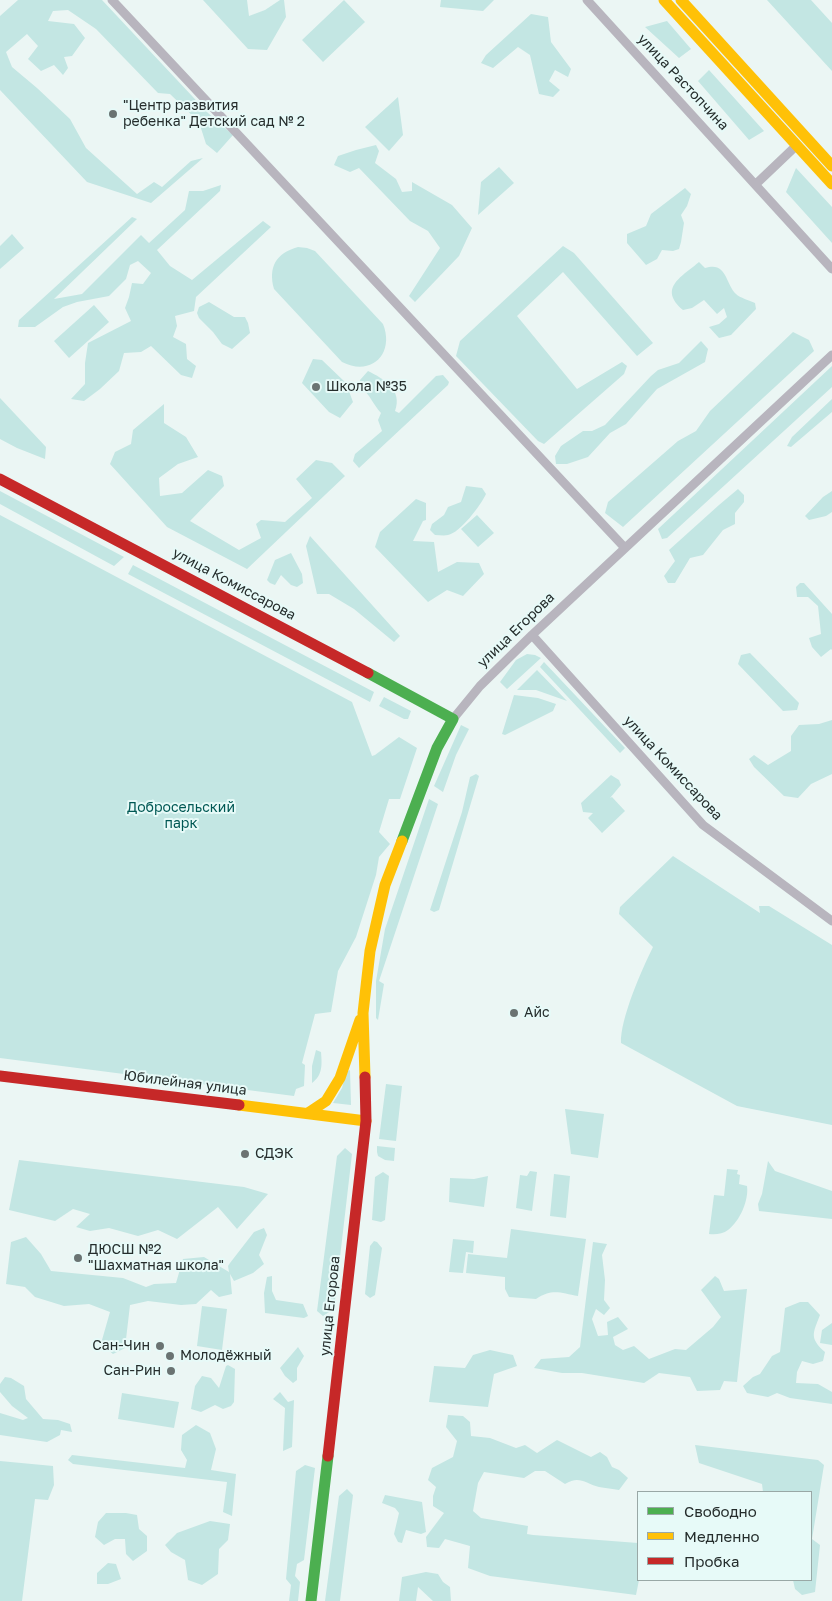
<!DOCTYPE html>
<html>
<head>
<meta charset="utf-8">
<style>
  body { margin:0 }
  #map { position:relative; width:832px; height:1601px; overflow:hidden; background:#ebf6f4; font-family:"Golos Text",sans-serif }
  canvas { display:block }
  .legend { position:absolute; left:637px; top:1491px; width:175px; height:90px; box-sizing:border-box; background:#e7faf8; border:1px solid #99a8a6; margin:0; padding:6px 9px; list-style:none; font-size:15px; color:#252d2c }
  .legend li { display:flex; align-items:center; gap:10px; height:25px }
  .legend b { width:25px; border:1px solid #99a8a6 }
</style>
</head>
<body>
<div id="map">
<canvas width="832" height="1601"></canvas>
<ul class="legend">
<li><b style="height:6px;background:#4caf50"></b>Свободно</li>
<li><b style="height:6px;background:#ffc107"></b>Медленно</li>
<li><b style="height:6px;background:#c62828"></b>Пробка</li>
</ul>
</div>
<script>
const ctx = document.querySelector('canvas').getContext('2d');
ctx.lineJoin = 'round';
function fill(path, color) {
  ctx.fillStyle = color;
  ctx.fill(path, 'evenodd');
}
function strokePath(path, color, width, dash) {
  ctx.strokeStyle = color;
  ctx.lineWidth = width;
  ctx.lineCap = dash ? 'butt' : 'round';
  ctx.setLineDash(dash || []);
  ctx.stroke(path);
}
function write(font, color, halo, rows, align = 'center') {
  ctx.font = font + ' "Golos Text",sans-serif';
  ctx.lineWidth = 4;
  ctx.setLineDash([]);
  ctx.textBaseline = 'middle';
  ctx.strokeStyle = halo;
  ctx.fillStyle = color;
  for (const [text, x, y, turn = 0] of rows) {
    ctx.save();
    ctx.translate(x, y);
    ctx.rotate((+turn || 0) * Math.PI / 180);
    ctx.textAlign = isNaN(turn) ? turn : align;
    if (halo) ctx.strokeText(text, 0, 0);
    ctx.fillText(text, 0, 0);
    ctx.restore();
  }
}
fill(new Path2D(`
  M18,0h84l106,113 25,22 -16,18 -11,-9 -7,-22 -29,-28 -12,-1 -62,-64 -28,-19 -15,1 -5,10 26,3 11,14 -13,18 -8,1 4,11 -5,7 -9,-10 -13,6 -13,-12 10,-13 -11,-12 -21,18 6,15 25,21 33,31 16,29 51,46 17,-12 8,5 29,-26 12,-3 -52,45 -64,-21 -87,-92v-74z
  M203,0h44l2,16 16,-6 15,-10h4l2,17 -19,33 -19,-1z
  M344,0l21,22 -42,40 -21,-22z
  M441,0h53l-11,11 -43,-4z
  M767,0h44l21,23v48z
  M531,14l17,3 3,25 20,27 -3,8 -13,-7 -6,11 11,9 -7,7 -14,-3 -9,-39 -12,-8 -25,21 -12,-5 5,-8z
  M667,21l24,28 -12,9 -34,-31z
  M709,70l55,61 -15,9 -51,-59z
  M398,97l5,38 -14,16 -24,-24z
  M376,145l3,6 -4,12 21,16 6,13 10,-1v-9l40,23 20,23 -13,28 -44,46 -6,-6 31,-48 -12,-17 -18,-10 -51,-53 -9,4 -16,-7 4,-9 18,-6z
  M499,167l15,16 -36,32 3,-33z
  M796,168l36,39v36l-46,-51z
  M221,185l-1,6 -63,59 13,16 22,14 71,-59 8,6 -75,70 -2,14 -19,5 2,10 -4,11 13,7 1,15 9,7 -4,12 -11,-3 -30,-29 -10,6 -17,1 -5,18 -19,18 -16,12 -13,-2 14,-15v-21l3,-20 43,-22 -6,-13 4,-11 3,-14 11,1 8,-11 -13,-12 -8,4 -4,14 -17,17 -32,6 -14,5 -28,20h-17l1,-7 113,-103 5,2 -83,80 28,-5 59,-59 8,8 36,-33 4,-19h14z
  M685,188l6,6 -4,12 -6,9 3,8 -3,19 -2,7 -6,2 -11,-1 -5,9 -11,6 -19,-22v-9l19,-8 5,-12z
  M12,234l12,14 -24,21v-23z
  M563,246l11,7 79,90 -16,13 -74,-84 -46,44 60,73 45,-27 5,4 -3,8 -80,70 -6,-3 -82,-85 4,-15z
  M298,247l9,1 8,3 68,73c12,30 -12,53 -41,38l-68,-73c-6,-22 2,-36 24,-42z
  M699,262l6,6c22,-7 20,15 31,26 4,4 13,6 19,9l1,6 -25,26 -12,3 -10,-11 10,-3 8,-7 -3,-9 -7,6 -13,-14 -12,8 -9,2c-26,-22 0,-34 16,-48z
  M209,302l25,15h11l3,6 2,10 -18,16 -10,-5 -9,-12 -14,-14 -2,-5 2,-6z
  M94,305l15,17 -40,36 -15,-17z
  M793,332l16,8 5,11 -191,176 -18,-14 3,-11 70,-61 18,-10 14,-20z
  M701,341l7,8 -3,13 -48,27 -31,35 -16,9 -22,24 -21,7h-11l-1,-8 6,-10 22,-15h9l13,-6 46,-49 7,-6 21,-7z
  M313,359l9,1 24,23 7,19 -13,16 -11,-6 -27,-29z
  M832,366v21l-165,151 -5,1 -4,-10z
  M368,371c16,8 35,19 27,40l4,2 37,-37 7,-1 6,7 -1,3 -89,83 -6,-7 2,-7 27,-23 -4,-11 3,-7c-8,-9 -11,-18 -20,-26l-1,-7z
  M0,398l46,49 -1,12 -28,-11 -17,-9z
  M832,399v13l-41,35 -4,-1 5,-9z
  M164,404v19l22,14 12,20 -20,7 -19,14 1,18 22,-3 26,-23 14,6 2,10 -34,35 49,29 22,-12 -5,-14 5,-4 24,2 27,-24 -16,-19 20,-19 16,3 13,13 -98,93 -80,-42 -57,-63 5,-12 16,-8 2,-14z
  M466,486l16,2 4,6c-5,11 -26,39 -38,41 -4,1 -9,0 -13,0l-5,-5 2,-6 12,-9 4,-8 13,-5z
  M738,489l6,6v7l-9,11v11l-12,6 -20,25 -13,3 -15,25h-7l-4,-7 11,-15 -6,-11 50,-45z
  M0,491l124,66 -10,9 -114,-62z
  M832,491v21l-6,4 -17,4 -4,-4 18,-19z
  M416,499l10,4v17l-3,1 -10,20 21,1 4,30 19,-10 22,1 5,11 -21,22 -16,-6 -19,12 -53,-55 5,-15z
  M0,515l352,187 20,54 3,-1 24,-18 18,11 -17,51h-11l-10,33 11,12 -11,13 -3,18 -20,62 -18,34 -7,41 -16,2 -13,49 3,2 -1,21 -8,3 -2,7 -294,-38z
  M477,515l17,18 -16,14 -17,-18z
  M310,536l90,100 -6,6 -40,-33 -25,-15h-12l-11,-48z
  M291,553l11,21 1,9 -6,4 -6,-2 -10,-10 -6,10 -5,-2 -3,-3 8,-20z
  M133,565l241,127 -4,10 -242,-128z
  M800,583h4l28,31v36l-1,-1 -10,8 -9,-10 -3,-9 12,-4 -3,-28 -10,-9h-11l-1,-10z
  M750,653l49,50 -2,7 -14,1 -45,-47 3,-9z
  M527,654l8,1 6,3 -34,31 -7,-7 16,-22z
  M544,662l81,86 -5,5 -80,-86z
  M537,670l30,31 -31,-11h-19z
  M514,695l24,3 18,6 -3,7 -48,24 -3,-1z
  M384,697l27,14 -3,8h-4l-25,-13z
  M832,720v54l-21,10 -13,14 -14,-2 -30,-29 -5,-8 5,-4 14,10 23,-14v-15l8,-11 20,-1z
  M461,725l8,4 -13,26 -13,37 -9,-6z
  M476,774l3,2 -40,134 -5,2 -4,-2 32,-98 8,-35z
  M611,775l8,5 2,5 -11,13 2,-1 13,14 -23,22 -14,-15 5,-5 -10,-1 -2,-9z
  M429,799l9,5 -59,177 5,3 -6,36 -2,-2v-37l9,-52z
  M673,856l87,57 -1,-7h10l63,39v180l-95,-19 -116,-63c-1,-24 21,-74 32,-96l-34,-33 1,-7z
  M316,1050l5,2c1,12 2,23 -9,31v-17z
  M350,1070l1,35 -18,-2 9,-15 4,-16z
  M386,1084l16,2 -6,55 -17,-2z
  M565,1109l39,5 -6,44 -27,-4z
  M377,1146l18,2 -1,13 -9,-1 -7,-4 -1,-4z
  M345,1148l7,6 -18,155 -11,7 -6,-5 20,-155z
  M19,1160l225,27 24,7 -31,35 -19,-22 -41,32 -19,-9 -20,6 -29,-8 -19,3 -14,-4 14,-13 -17,-5 -18,12 -46,-11z
  M768,1161l7,10 57,20v28l-73,-8 -1,-7 4,-10z
  M727,1169l11,1 -1,4 3,1 -1,9 8,2c2,14 -7,35 -19,44 -5,4 -13,5 -19,4l5,-39 10,1z
  M530,1171l7,1 -5,39 -16,-3 4,-33 7,1z
  M383,1172l6,4 -4,44 -4,2 -9,-2 3,-43z
  M554,1174l16,2 -4,42 -16,-2z
  M488,1176l-4,31 -35,-5 1,-24 24,1z
  M264,1228l3,7 -8,20 5,9 -11,9 -19,8 -4,-7 2,20 -13,3 -8,-7 -15,14 -15,1 -33,-4 -18,4 -5,43 -12,6 -6,-5 -5,-9 8,-28 -21,-8 -25,2 -29,-9 -10,-10 -19,-3 5,-42 15,-5 15,17 10,17 72,7 23,9 8,-3 22,-1 7,-24 21,-2 25,15 -1,-6 2,-3 24,-31z
  M511,1229l75,10 -8,57c-17,-3 -26,-8 -42,3l-27,-2 -4,-8v-12l-39,-4 2,-19 39,4z
  M453,1239l21,2 -1,12 -7,-1 -3,21 -14,-1z
  M374,1241l3,1 5,6 -7,47 -5,3 -5,-4 5,-48z
  M593,1242l14,2 -5,11 3,25 -1,20 6,8 -6,7 -8,-6 -4,10 6,17 10,-1 -1,-13 11,-5 10,12 -15,8 2,8 8,5 11,-4 15,13 26,-10 11,1 27,-23 8,-10 -20,-27 14,-14 4,3 5,12 23,-2 -10,93 -13,-1 -4,9 -23,1 -7,-14 -31,-4 -15,10 -62,-10h-20l-28,-5 7,-9 28,-2 11,-10z
  M272,1276v15l4,9 27,4 5,12 -4,2 -39,-5 -1,-20 3,-16z
  M800,1302h8l12,13c-7,18 -11,23 5,37l-2,9 -10,3 -11,-3 -5,11 -1,11 22,1 14,8v12l-42,-6 -13,-5 -9,4 -21,-4 -4,-7 10,-9 7,-3 12,-18 8,-4 5,-44z
  M202,1306l25,3 -5,41 -25,-4z
  M832,1323v22l-12,-2 2,-13z
  M298,1347l6,9 -7,12v12l-4,3 -8,-7 -5,-8z
  M490,1350l23,5 4,11 -23,8 -6,33 -59,-5 5,-36 31,2 8,-13z
  M228,1365l7,4 -1,33 -3,4 -8,3 -8,-4 -14,7 -10,-3 4,-23 7,-10 9,2 8,10 7,-22z
  M5,1377l6,1 13,8 2,13 17,20 15,1 12,4 2,8 -11,-2 -1,5 -13,7 -47,-7v-22l23,7 5,-2 -16,-12 -12,-14v-8z
  M280,1392l8,10 6,-2 -2,47 -9,4 2,-43 -12,-9z
  M122,1393l57,9 -5,26 -56,-9z
  M448,1415l15,1 7,6 1,14 19,2 26,10 9,-3 12,8 20,-13 34,17 9,-5 7,5 5,10 7,3 9,8 -9,12c-6,-1 -14,-2 -20,-3 -14,-4 -20,-12 -34,-3l-20,-13h-10l-11,7 -40,-6 -6,11 -5,28 8,7 47,8 -1,8 6,1 105,8 1,37 -3,15 -146,-19 -22,-8 2,-22 -25,-7 -6,9 -12,-1 -1,-10 18,-24 -11,-7v-10l3,-9 -8,-7 4,-12 21,-11 4,-16 -11,-14z
  M196,1425l14,8 6,16 -5,21 25,4 -4,42 -9,-4 4,-30 -154,-18 -5,-4 4,-5 113,13 2,-8 -6,-10 1,-15z
  M695,1445l123,15 6,5 -12,74 8,6 -5,47 -13,3 -7,-6 -2,-9h18v-88h-48l-1,-8 -63,-21z
  M0,1461l53,5 1,19 -6,15 -13,-1 -13,102h-22z
  M305,1465l10,3 -11,92 -7,4 -2,12 5,6 -2,19h-9l2,-16 -5,-6 10,-108z
  M347,1489l6,6 -13,106h-15l14,-105z
  M385,1495l37,7 4,30 -5,2 -15,-4 -4,13 -4,-1 -4,-8 5,-21 -4,-5 -13,-5z
  M106,1513h20l11,2 2,14 8,7v15l-14,10 -7,-7 -1,-15h-10l-11,6 -9,-8 3,-15z
  M210,1521l20,3 -2,16 -9,9 -1,25 -16,11 -14,-5 -3,-20 -14,-8 -6,-7 12,-12z
  M108,1563l8,1 5,15 -13,5h-11v-11z
  M426,1572l12,2 5,8 7,5 1,14h-18l-15,-14 -2,14h-17l3,-24z`), '#c3e6e3');
strokePath(new Path2D(`
  M112,0l513,548
  M587,0l245,269
  M756,184l41,-39
  M532,635l171,190 129,96
  M453,719l27,-33 52,-51 300,-280`), '#b8b5be', 9);
strokePath(new Path2D(`
  M368,673l85,46 -16,29 -35,93
  M311,1601l17,-145`), '#4caf50', 11);
strokePath(new Path2D(`
  M664,0l168,184
  M681,0l151,166
  M365,1077l-2,-64 7,-62 15,-66 17,-44
  M239,1105l127,16
  M308,1113l18,-12 14,-23 20,-58`), '#ffc107', 11);
strokePath(new Path2D(`
  M0,479l368,194
  M0,1076l239,29
  M328,1456l38,-335 -1,-44`), '#c62828', 11);
for (const [x, y, r, color] of [
  [113,114,5,"#6a7372"],
  [316,387,5,"#6a7372"],
  [514,1013,5,"#6a7372"],
  [245,1154,5,"#6a7372"],
  [78,1258,5,"#6a7372"],
  [160,1346,5,"#6a7372"],
  [170,1356,5,"#6a7372"],
  [171,1371,5,"#6a7372"]
]) {
  const dot = new Path2D();
  dot.arc(x, y, r, 0, 2 * Math.PI);
  ctx.fillStyle = color;
  ctx.fill(dot);
  strokePath(dot, '#e7faf8', 2);
}
write('14px', '#252d2c', '#e7faf8', [
  ["улица Растопчина",683,82,47],
  ["улица Комиссарова",234,584,28],
  ["улица Егорова",516,630,-44],
  ["улица Комиссарова",673,768,47],
  ["Юбилейная улица",185,1083,7],
  ["улица Егорова",330,1306,-84]
]);
write('14px', '#252d2c', '#e7faf8', [
  ["\"Центр развития",123,106],
  ["ребенка\" Детский сад № 2",123,122],
  ["Школа №35",326,387],
  ["Айс",524,1013],
  ["СДЭК",255,1154],
  ["ДЮСШ №2",88,1250],
  ["\"Шахматная школа\"",88,1266],
  ["Сан-Чин",150,1346,"right"],
  ["Молодёжный",180,1356],
  ["Сан-Рин",161,1371,"right"]
], 'left');
write('14px', '#005854', '#e7faf8', [
  ["Добросельский",181,808],
  ["парк",181,824]
]);
</script>
</body>
</html>
